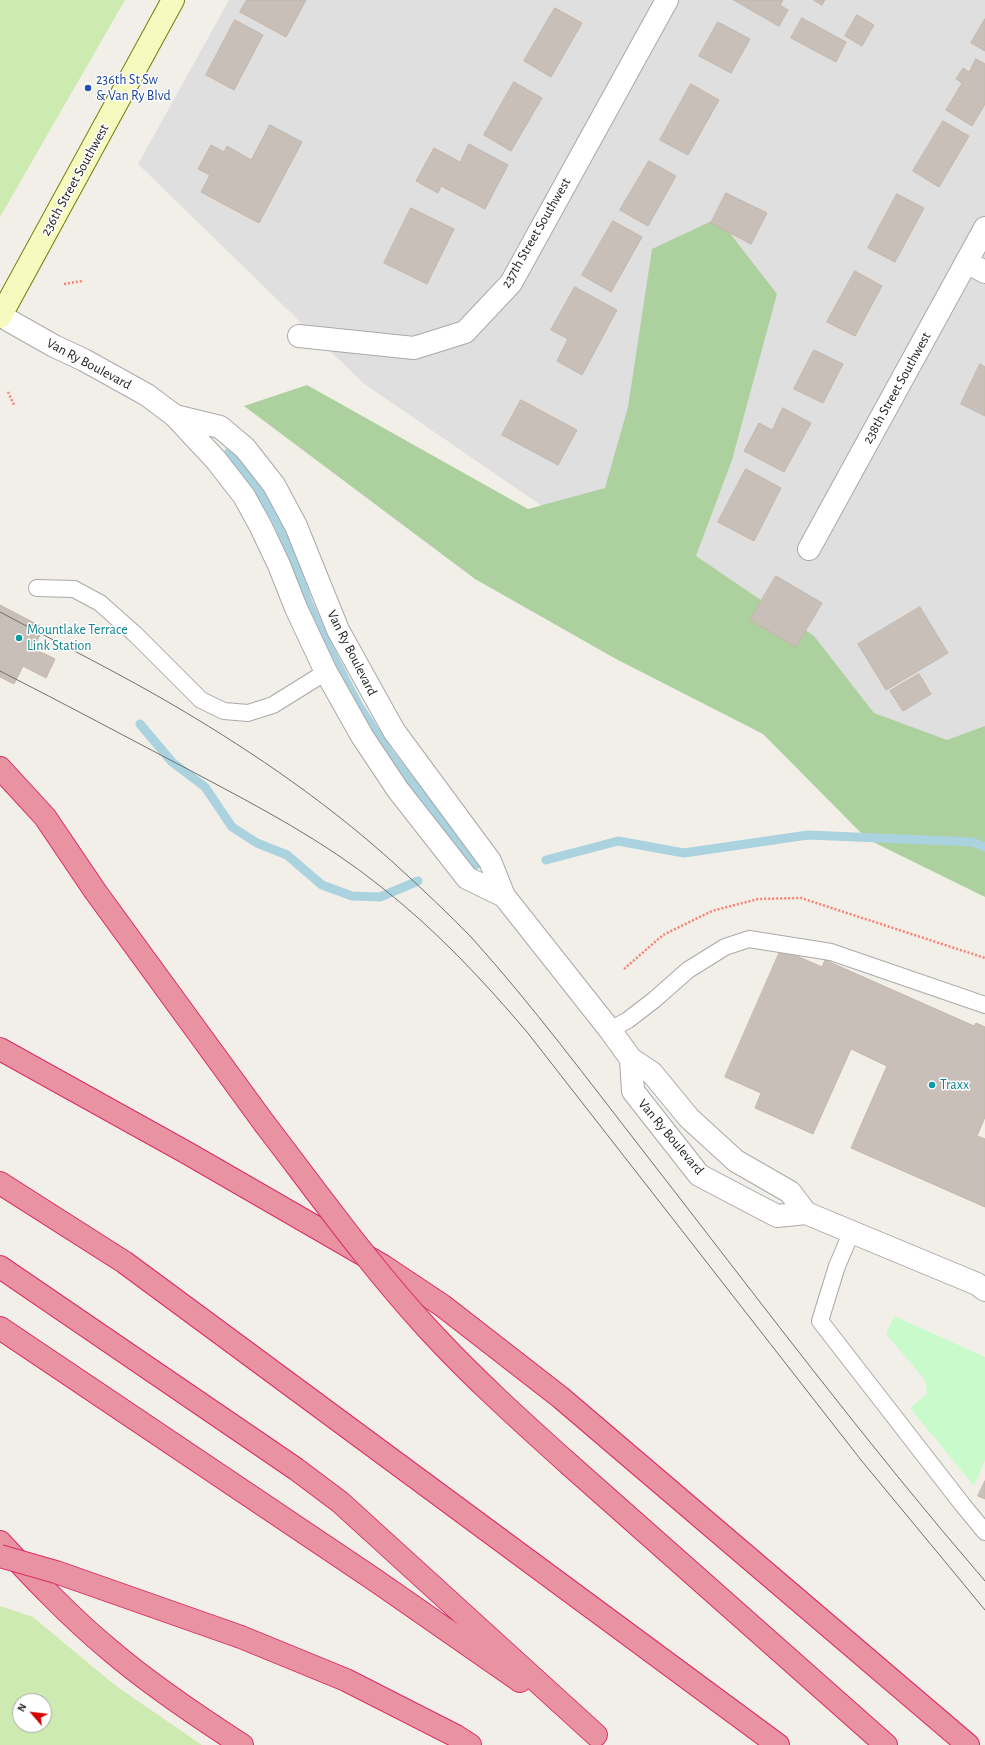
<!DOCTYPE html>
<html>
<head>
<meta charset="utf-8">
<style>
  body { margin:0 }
  #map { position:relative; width:985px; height:1745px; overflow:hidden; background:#f2efe9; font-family:"Alegreya Sans",sans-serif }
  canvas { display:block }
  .north { position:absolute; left:12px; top:1693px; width:40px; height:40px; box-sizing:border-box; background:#fff; border:1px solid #a7a7a7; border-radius:50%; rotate:298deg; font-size:11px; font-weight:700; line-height:16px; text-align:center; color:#222 }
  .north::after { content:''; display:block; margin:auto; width:14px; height:18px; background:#d40000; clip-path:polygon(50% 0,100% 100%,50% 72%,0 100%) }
</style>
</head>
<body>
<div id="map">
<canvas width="985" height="1745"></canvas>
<div class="north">N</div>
</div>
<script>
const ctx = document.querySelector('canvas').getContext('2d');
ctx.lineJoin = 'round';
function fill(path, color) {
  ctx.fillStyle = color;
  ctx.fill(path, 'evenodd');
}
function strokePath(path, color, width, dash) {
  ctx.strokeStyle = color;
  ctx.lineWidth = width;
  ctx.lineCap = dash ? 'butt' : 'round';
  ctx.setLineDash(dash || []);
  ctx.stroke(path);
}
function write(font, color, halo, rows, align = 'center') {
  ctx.font = font + ' "Alegreya Sans",sans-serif';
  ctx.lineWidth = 3;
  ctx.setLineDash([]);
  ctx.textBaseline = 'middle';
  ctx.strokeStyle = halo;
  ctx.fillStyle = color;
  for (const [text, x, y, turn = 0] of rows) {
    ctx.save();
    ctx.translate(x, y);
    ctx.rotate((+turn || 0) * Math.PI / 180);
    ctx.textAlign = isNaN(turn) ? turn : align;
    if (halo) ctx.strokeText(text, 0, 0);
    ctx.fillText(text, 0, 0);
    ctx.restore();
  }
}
fill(new Path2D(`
  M229,0h756v750l-43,31 -579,-398 -225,-219z`), '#e0dfdf');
fill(new Path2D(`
  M0,0h125l-125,217z
  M0,1606l33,11 83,69 86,59h-202zM20,1701h24v24h-24z`), '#cdebb0');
fill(new Path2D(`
  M718,218l59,76 -45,166 -36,96 118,80 60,77 73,27 38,-14v171l-118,-58 -104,-105 -147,-75 -141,-80 -231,-173 63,-21 221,124 77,-21 23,-81 24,-158z`), '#add19e');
fill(new Path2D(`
  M894,1316l91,41v103l-11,26 -64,-78 17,-14 -2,-14 -39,-46z`), '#c8facc');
strokePath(new Path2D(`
  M229,452l28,36 18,30 17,37 16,47 19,42 32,62 30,47 87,112
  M140,724l32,38 33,25 27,40 25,16 30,12 35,30 30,11 28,1 38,-16
  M546,860l72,-19 66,12 124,-18 164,7 13,5`), '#aad3df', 9);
const building = new Path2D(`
  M247,0h59l-20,37 -46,-25z
  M734,0h49l-3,5 8,5 -9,16z
  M814,0h11l-3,5z
  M555,8l27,15 -31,54 -27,-16z
  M857,15l17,10 -12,21 -17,-10z
  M802,18l44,24 -10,20 -45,-24z
  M985,19v32l-14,-8z
  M235,20l28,15 -29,55 -28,-15z
  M718,22l32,17 -19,34 -32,-17z
  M976,59l9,5v40l-13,22 -26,-16 16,-27 -6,-4 7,-11 6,4z
  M514,82l28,16 -31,53 -27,-16z
  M691,84l28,16 -31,55 -28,-15z
  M943,121l26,15 -30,51 -26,-16z
  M270,125l32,17 -43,81 -58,-31 9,-17 -12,-6 13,-24 13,7 3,-6 24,14z
  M469,144l39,21 -23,44 -44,-23 -3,7 -22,-12 18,-33 26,14z
  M649,161l27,15 -28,50 -28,-16z
  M726,193l41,20 -16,31 -40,-21z
  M897,194l27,14 -29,54 -27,-14z
  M411,208l43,21 -27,55 -43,-21z
  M613,221l29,16 -31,55 -29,-17z
  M855,271l27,15 -27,50 -28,-14z
  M575,287l42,23 -35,65 -25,-14 11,-22 -17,-9z
  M814,350l29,14 -20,39 -29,-14z
  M980,364l5,3v49l-24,-12z
  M521,400l56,30 -19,35 -56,-30z
  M783,408l28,15 -27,49 -40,-21 15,-28 13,7z
  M746,469l35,19 -27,53 -36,-19z
  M776,576l46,27 -26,44 -46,-27z
  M0,605l44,23 -11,20 22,11 -9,19 -23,-12 -9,18 -14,-7z
  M920,607l28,46 -62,37 -28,-46z
  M919,674l12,20 -28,17 -13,-20z
  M781,949l41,18 3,-7 149,66 2,-3 9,4v90l-8,19 8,3v68l-134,-59 36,-82 -36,-17 -38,85 -58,-26 6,-15 -36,-16z
  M985,1481v18l-7,-3z`);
fill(building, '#c7bfb8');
strokePath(building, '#c4b6ab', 1);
const service = new Path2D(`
  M37,588l37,1 26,14 36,32 65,65 23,11 24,2 25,-8 53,-33
  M610,1030l18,-10 26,-20 34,-30 37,-23 24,-8 82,13 154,53
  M852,1231l-15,35 -17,55 142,183 23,28`);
const minor = new Path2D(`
  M966,262l19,10
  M299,336l115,12 51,-16 46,-49 156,-283
  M809,549l176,-321`);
const tertiary = new Path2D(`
  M1,316l53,30 30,14 63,35 28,21 41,44 28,36 17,31 18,38 17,43 30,64 36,64 36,54 69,88 37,18
  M175,416l45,11 25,21 29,37 22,41 42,104 56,101 96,130 14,35 106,134 21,29 21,14 37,45 47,43 54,31 16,21
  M631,1059l2,32 66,84 78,41 29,-3 171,71 8,6`);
const secondary = new Path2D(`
  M0,317l173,-317`);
const motorway = new Path2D(`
  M0,768l45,49 50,74 169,232
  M0,1049l189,105 194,112 60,40 117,91 408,348
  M0,1183l124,79 654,483
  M0,1267l296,202 44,33 256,233
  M0,1328l375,252 145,101
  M571,1466l315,279
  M0,1542c35,38 71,76 111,109 41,35 86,65 131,94
  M241,1637l105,43 110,56 14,9`);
strokePath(service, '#a9a9a9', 18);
strokePath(minor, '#a9a9a9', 24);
strokePath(tertiary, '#a9a9a9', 24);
strokePath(secondary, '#707d05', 24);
strokePath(motorway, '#dc2a67', 24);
strokePath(new Path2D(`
  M64,284l18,-3
  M8,392l6,13
  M624,969l39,-34 49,-24 46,-12 43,-1 184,60`), '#fa8072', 2.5, [2, 2]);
strokePath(service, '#fff', 16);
strokePath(minor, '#fff', 22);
strokePath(tertiary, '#fff', 22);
strokePath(secondary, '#f7fabf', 22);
strokePath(motorway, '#e892a2', 22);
strokePath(new Path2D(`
  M0,612c60,32 121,62 180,97 76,45 150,96 216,156 26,24 52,48 76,73 61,68 116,142 172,214 112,144 222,291 341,429
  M0,671c65,33 130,68 195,102 64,34 129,68 185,113 55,43 102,93 147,146l334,428 124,150`), '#707070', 1);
const motorwayBridge = new Path2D(`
  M264,1123c53,69 105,142 164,206 45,49 94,93 143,137
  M0,1556l56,16 185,65`);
strokePath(motorwayBridge, '#dc2a67', 24, []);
strokePath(motorwayBridge, '#e892a2', 22);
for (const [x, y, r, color] of [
  [88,88,4,"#1a4fb4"],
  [19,638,4,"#0f9aa8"],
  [932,1085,4,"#0f9aa8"]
]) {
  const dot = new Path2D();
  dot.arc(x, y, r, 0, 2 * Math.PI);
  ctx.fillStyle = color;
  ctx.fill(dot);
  strokePath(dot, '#fff', 1.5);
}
write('14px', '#164399', '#fff', [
  ["236th St Sw",96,80],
  ["& Van Ry Blvd",96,96]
], 'left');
write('14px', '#222', '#fff', [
  ["236th Street Southwest",75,180,-61],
  ["237th Street Southwest",536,233,-60],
  ["Van Ry Boulevard",89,364,28],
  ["238th Street Southwest",897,388,-61],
  ["Van Ry Boulevard",352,653,63],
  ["Van Ry Boulevard",671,1137,50]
]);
write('14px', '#0d838f', '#fff', [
  ["Mountlake Terrace",27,630],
  ["Link Station",27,646],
  ["Traxx",940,1085]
], 'left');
</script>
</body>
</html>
